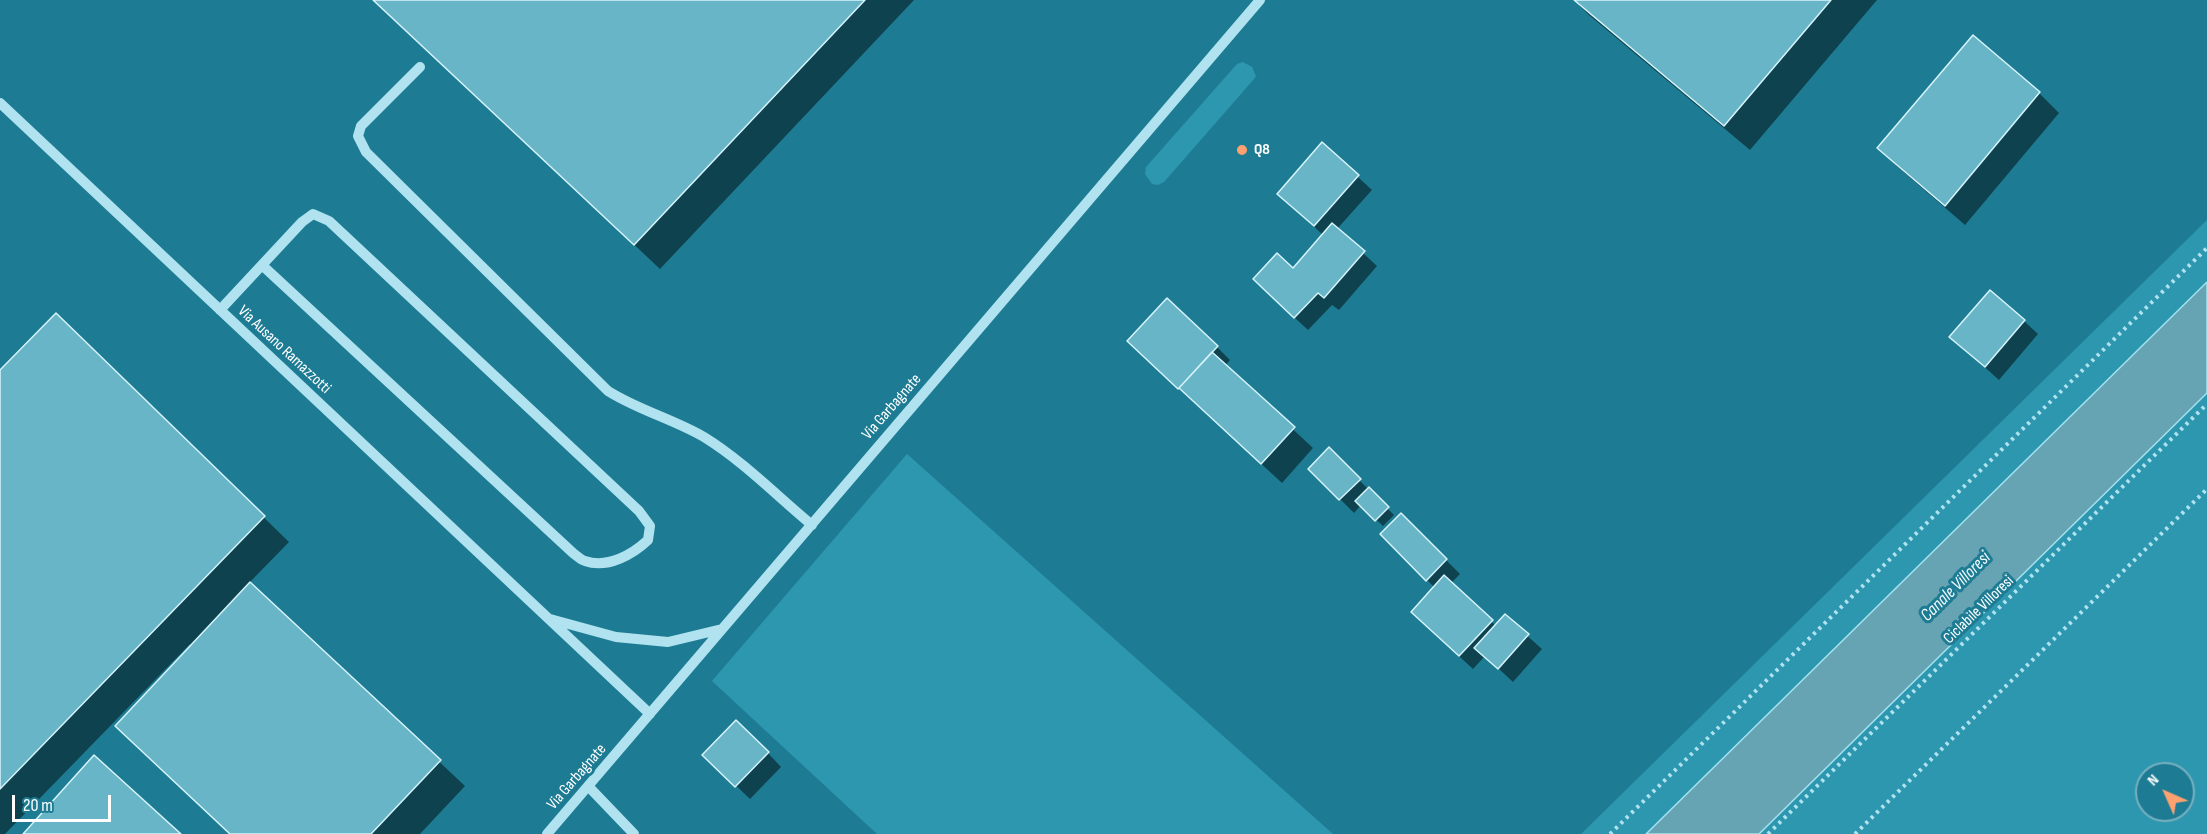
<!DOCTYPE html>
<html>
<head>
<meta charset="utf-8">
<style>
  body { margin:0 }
  #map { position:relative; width:2207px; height:834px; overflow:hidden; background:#1d7c94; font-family:"Sofia Sans Condensed",sans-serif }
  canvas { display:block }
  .north { position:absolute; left:2135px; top:762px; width:60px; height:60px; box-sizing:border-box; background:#1d7c94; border:2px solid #77b0bf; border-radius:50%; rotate:315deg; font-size:16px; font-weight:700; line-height:24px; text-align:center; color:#fff }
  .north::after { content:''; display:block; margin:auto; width:21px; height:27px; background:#fea16f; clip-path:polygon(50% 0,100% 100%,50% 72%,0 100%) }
  .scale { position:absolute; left:12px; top:795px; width:99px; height:27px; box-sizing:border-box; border:3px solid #fff; border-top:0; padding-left:8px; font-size:18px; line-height:21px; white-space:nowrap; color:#fff; -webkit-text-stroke:4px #1d7c94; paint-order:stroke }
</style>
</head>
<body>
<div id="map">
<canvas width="2207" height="834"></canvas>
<div class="north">N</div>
<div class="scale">20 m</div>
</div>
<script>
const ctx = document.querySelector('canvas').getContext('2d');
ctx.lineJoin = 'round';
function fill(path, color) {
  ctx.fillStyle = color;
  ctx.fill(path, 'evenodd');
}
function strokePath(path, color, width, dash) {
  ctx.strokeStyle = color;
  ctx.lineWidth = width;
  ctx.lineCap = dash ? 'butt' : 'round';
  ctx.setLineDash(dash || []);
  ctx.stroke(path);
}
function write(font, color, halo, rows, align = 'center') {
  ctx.font = font + ' "Sofia Sans Condensed",sans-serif';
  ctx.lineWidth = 6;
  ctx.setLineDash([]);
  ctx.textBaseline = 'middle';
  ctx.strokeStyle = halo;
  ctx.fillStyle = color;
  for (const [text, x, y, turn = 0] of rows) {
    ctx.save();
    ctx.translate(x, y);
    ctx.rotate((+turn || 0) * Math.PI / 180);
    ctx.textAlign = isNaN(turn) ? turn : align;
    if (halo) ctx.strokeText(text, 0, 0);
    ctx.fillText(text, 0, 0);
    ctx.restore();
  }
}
fill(new Path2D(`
  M1243,62l9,5 4,9 -2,3 -90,103 -6,3 -6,-1 -7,-10 1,-7 91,-103z
  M2207,220v62l-561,552h-65z
  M2207,393v441h-448zM2147,774h36v36h-36z
  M907,454l426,380h-456l-165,-153z`), '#2e97b0');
const water = new Path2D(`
  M2207,282v111l-448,441h-113z`);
fill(water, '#67a4b3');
strokePath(water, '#a3e3f0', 1.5);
fill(new Path2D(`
  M374,0h540l-254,269z
  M1574,0h303l-127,150 -161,-135z
  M1973,37l66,56 20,20 -94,112 -66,-57 -20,-20z
  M1322,144l50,46 -35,39 40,37 -38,44 -7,-5 -24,25 -40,-37 25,-22 30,-36 -44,-41z
  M56,315l233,227 -40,41 216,203 -45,48h-189l-39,-188 -2,-2 -185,190h-5v-461z
  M2024,321l14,13 -39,46 -48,-43z
  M1217,347l13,13 -5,6 88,82 -31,35 -140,-129z
  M1329,450l65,65 -11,11 -22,-21 -7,8 -44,-44z
  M1401,515l59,59 -9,9 45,43 9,-10 37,33 -29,33 -28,-26 -12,13 -47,-43 9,-38 -53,-54z
  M768,753l13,14 -31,32 -46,-44z`), '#0007');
const building = new Path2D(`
  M373,0h492l-231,245z
  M1574,0h257l-107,126z
  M1973,35l67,57 -95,114 -68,-58z
  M1322,142l37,33 -45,51 -37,-32z
  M1332,223l33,28 -41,47 -6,-5 -24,25 -41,-39 24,-26 16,15z
  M1990,290l35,30 -40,47 -36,-30z
  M1167,298l51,48 -40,43 -51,-48z
  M56,313l209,203 -265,273v-419z
  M1212,352l83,75 -34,37 -82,-76z
  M1329,447l32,32 -22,21 -31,-31z
  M1369,487l20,20 -14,14 -20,-20z
  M1401,513l46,46 -21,22 -46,-47z
  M1444,575l49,45 -34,36 -48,-44z
  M250,582l191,178 -70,74h-141l-115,-108z
  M1505,614l24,20 -31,35 -24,-21z
  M736,720l33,32 -34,35 -33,-32z
  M94,755l87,79h-158z`);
fill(building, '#68b5c8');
strokePath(building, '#d6f4fa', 1.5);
strokePath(new Path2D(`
  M1610,834l597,-586
  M1768,834l439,-430
  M1855,834l352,-345`), '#b0e3ef', 4, [3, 4.5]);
strokePath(new Path2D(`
  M420,67l-59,59 -3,10 8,16 242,239c30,19 65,28 96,46 39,24 73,59 108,88
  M0,103l650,611
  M220,310l82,-88 11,-8 16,7 310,290 11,15 -2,14c-15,14 -40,29 -63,21 -4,-1 -8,-5 -12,-8l-310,-287
  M550,619l66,18 52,5 54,-13
  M588,786l46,48
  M547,834l713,-834`), '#b0e3ef', 10);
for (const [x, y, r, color] of [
  [1242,150,6,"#fea16f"]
]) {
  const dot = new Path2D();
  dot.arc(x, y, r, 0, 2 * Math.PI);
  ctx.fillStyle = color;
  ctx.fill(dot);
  strokePath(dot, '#1d7c94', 2);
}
write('bold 16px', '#fff', '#1d7c94', [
  ["Q8",1254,150]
], 'left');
write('16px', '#fff', '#1d7c94', [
  ["Via Ausano Ramazzotti",284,350,43],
  ["Via Garbagnate",892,407,-49],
  ["Ciclabile Villoresi",1979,610,-44],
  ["Via Garbagnate",577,777,-49]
]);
write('italic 18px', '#eefafc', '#1d7c94', [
  ["Canale Villoresi",1956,587,-45]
]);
</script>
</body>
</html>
